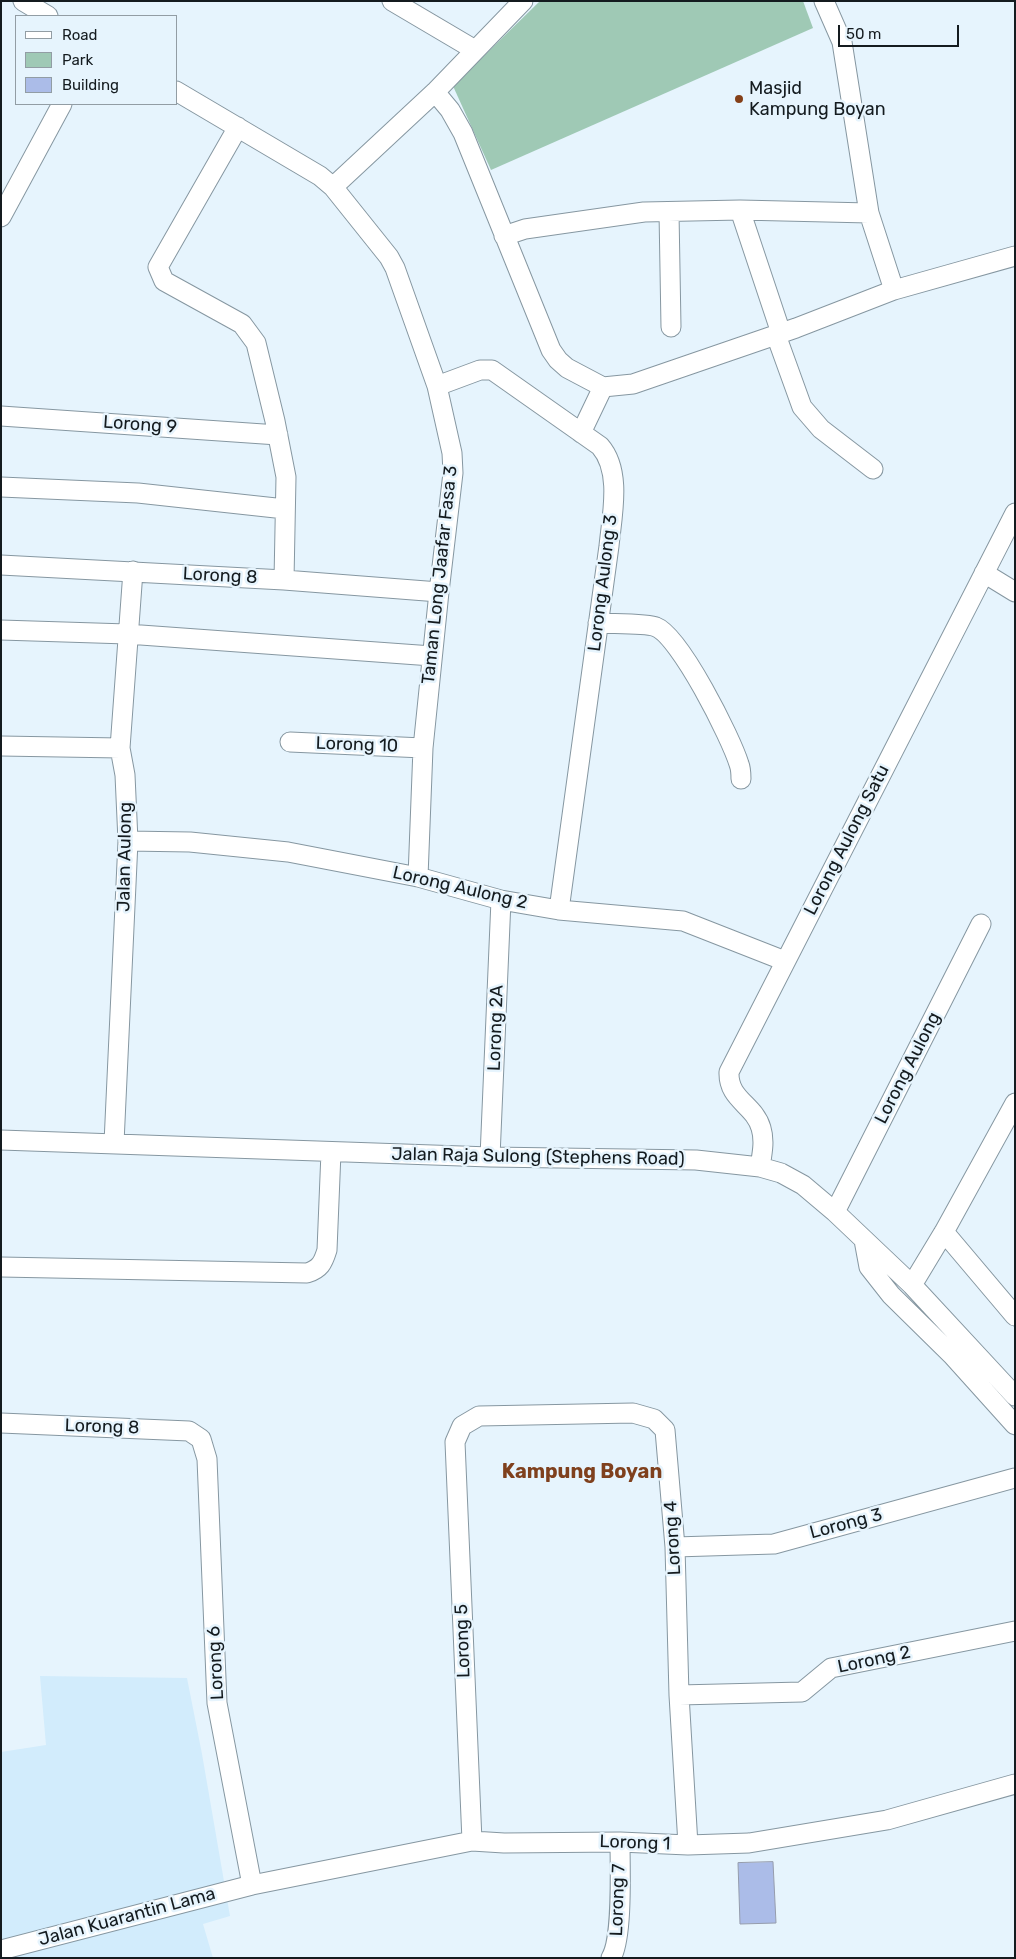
<!DOCTYPE html>
<html>
<head>
<meta charset="utf-8">
<style>
  body { margin:0 }
  #map { position:relative; width:1016px; height:1959px; overflow:hidden; background:#e6f4fd; font-family:Rubik,sans-serif }
  canvas { display:block }
  .frame { position:absolute; inset:0; border:2px solid #141b1f; pointer-events:none }
  .legend { position:absolute; left:15px; top:15px; width:162px; height:90px; box-sizing:border-box; background:#e6f4fd; border:1px solid #929da4; margin:0; padding:6px 9px; list-style:none; font-size:15px; color:#141b1f }
  .legend li { display:flex; align-items:center; gap:10px; height:25px }
  .legend b { width:25px; border:1px solid #929da4 }
  .scale { position:absolute; left:838px; top:25px; width:121px; height:22px; box-sizing:border-box; border:2px solid #141b1f; border-top:0; padding-left:6px; font-size:15px; line-height:18px; white-space:nowrap; color:#141b1f; -webkit-text-stroke:4px #e6f4fd; paint-order:stroke }
</style>
</head>
<body>
<div id="map">
<canvas width="1016" height="1959"></canvas>
<div class="frame"></div>
<ul class="legend">
<li><b style="height:6px;background:#fff"></b>Road</li>
<li><b style="height:14px;background:#9fc9b5"></b>Park</li>
<li><b style="height:14px;background:#abbce8"></b>Building</li>
</ul>
<div class="scale">50 m</div>
</div>
<script>
const ctx = document.querySelector('canvas').getContext('2d');
ctx.lineJoin = 'round';
function fill(path, color) {
  ctx.fillStyle = color;
  ctx.fill(path, 'evenodd');
}
function strokePath(path, color, width, dash) {
  ctx.strokeStyle = color;
  ctx.lineWidth = width;
  ctx.lineCap = dash ? 'butt' : 'round';
  ctx.setLineDash(dash || []);
  ctx.stroke(path);
}
function write(font, color, halo, rows, align = 'center') {
  ctx.font = font + ' Rubik,sans-serif';
  ctx.lineWidth = 5;
  ctx.setLineDash([]);
  ctx.textBaseline = 'middle';
  ctx.strokeStyle = halo;
  ctx.fillStyle = color;
  for (const [text, x, y, turn = 0] of rows) {
    ctx.save();
    ctx.translate(x, y);
    ctx.rotate((+turn || 0) * Math.PI / 180);
    ctx.textAlign = isNaN(turn) ? turn : align;
    if (halo) ctx.strokeText(text, 0, 0);
    ctx.fillText(text, 0, 0);
    ctx.restore();
  }
}
fill(new Path2D(`
  M40,1676l147,2 15,76 28,162 -27,8 10,34h-212v-206l45,-7z`), '#d2ecfc');
fill(new Path2D(`
  M540,1h263l10,27 -322,142 -38,-84z`), '#9fc9b5');
const building = new Path2D(`
  M773,1862l3,61 -36,1 -2,-61z`);
fill(building, '#abbce8');
strokePath(building, '#959cac', 1);
const minor = new Path2D(`
  M23,1l25,15
  M392,1l83,49
  M824,1l18,41 27,171 25,77
  M176,91l144,85 13,11 56,70 6,11 42,118 15,67 1,20 -14,119 -16,156 -5,129
  M435,92l15,18 13,23 88,217 7,10 9,8 36,19 30,-3 163,-56 98,-38 121,-34
  M238,127l-80,140 6,14 78,43 14,19 19,78 11,56 -2,103
  M333,187l102,-95 88,-91
  M740,210l41,123
  M669,212l2,115
  M1,217l61,-113
  M504,236l21,-7 119,-17 96,-2 129,3
  M776,335l26,72 19,22 52,40
  M437,386l43,-16h12l108,76c22,25 12,69 9,100l-50,364
  M1,416l277,19
  M581,433l22,-46
  M1,487l137,6 147,16
  M1,565l283,15 155,12
  M984,573l31,19
  M598,623c12,1 49,0 58,4 24,9 75,111 83,137 2,5 2,10 2,15
  M1,630l126,4 305,22
  M290,742l133,6
  M1,746l119,2
  M128,841l62,1 98,10 130,25 83,23 23,4 35,6 124,11 102,40
  M1,1140l489,17 206,3 64,7 21,6 22,12 32,27 77,73 103,111
  M114,1143l14,-302 -3,-66 -5,-27 13,-177
  M490,1157l11,-257
  M760,1167c2,-13 5,-26 1,-39 -7,-24 -33,-28 -32,-56l286,-559
  M835,1212l146,-288
  M944,1232l71,84
  M864,1240l5,27 22,28 61,60 63,70
  M1,1267l306,6c13,-4 16,-10 20,-23l4,-98
  M912,1285l32,-53 71,-129
  M1,1423l188,8 12,8 6,20 10,244 35,182
  M675,1547l99,-3 241,-66
  M679,1695l123,-3 29,-24 184,-37
  M472,1841l-17,-399 7,-16 17,-10 154,-3 21,6 11,11 10,117 4,148 9,150
  M1,1950l251,-65 220,-44 32,2 116,-1 68,3 61,-2 138,-23 128,-36
  M611,1958c12,-20 9,-90 9,-116`);
strokePath(minor, '#8697a1', 21);
strokePath(minor, '#fff', 19);
for (const [x, y, r, color] of [
  [739,99,5,"#843f18"]
]) {
  const dot = new Path2D();
  dot.arc(x, y, r, 0, 2 * Math.PI);
  ctx.fillStyle = color;
  ctx.fill(dot);
  strokePath(dot, '#e6f4fd', 2);
}
write('18px', '#141b1f', '#e6f4fd', [
  ["Masjid",749,89],
  ["Kampung Boyan",749,110]
], 'left');
write('18px', '#141b1f', '#e6f4fd', [
  ["Lorong 9",140,425,4],
  ["Taman Long Jaafar Fasa 3",440,575,-84],
  ["Lorong 8",220,576,3],
  ["Lorong Aulong 3",603,583,-83],
  ["Lorong 10",357,745,2],
  ["Lorong Aulong Satu",847,840,-63],
  ["Jalan Aulong",125,857,-89],
  ["Lorong Aulong 2",460,888,13],
  ["Lorong 2A",496,1028,-88],
  ["Lorong Aulong",908,1068,-63],
  ["Jalan Raja Sulong (Stephens Road)",538,1157,1],
  ["Lorong 8",102,1427,2],
  ["Lorong 3",846,1524,-15],
  ["Lorong 4",673,1538,-93],
  ["Lorong 5",463,1641,-92],
  ["Lorong 2",874,1660,-12],
  ["Lorong 6",216,1663,-93],
  ["Lorong 1",635,1843,2],
  ["Lorong 7",618,1900,-88],
  ["Jalan Kuarantin Lama",127,1917,-15]
]);
write('bold 20px', '#7f401d', '#e6f4fd', [
  ["Kampung Boyan",582,1472]
]);
</script>
</body>
</html>
